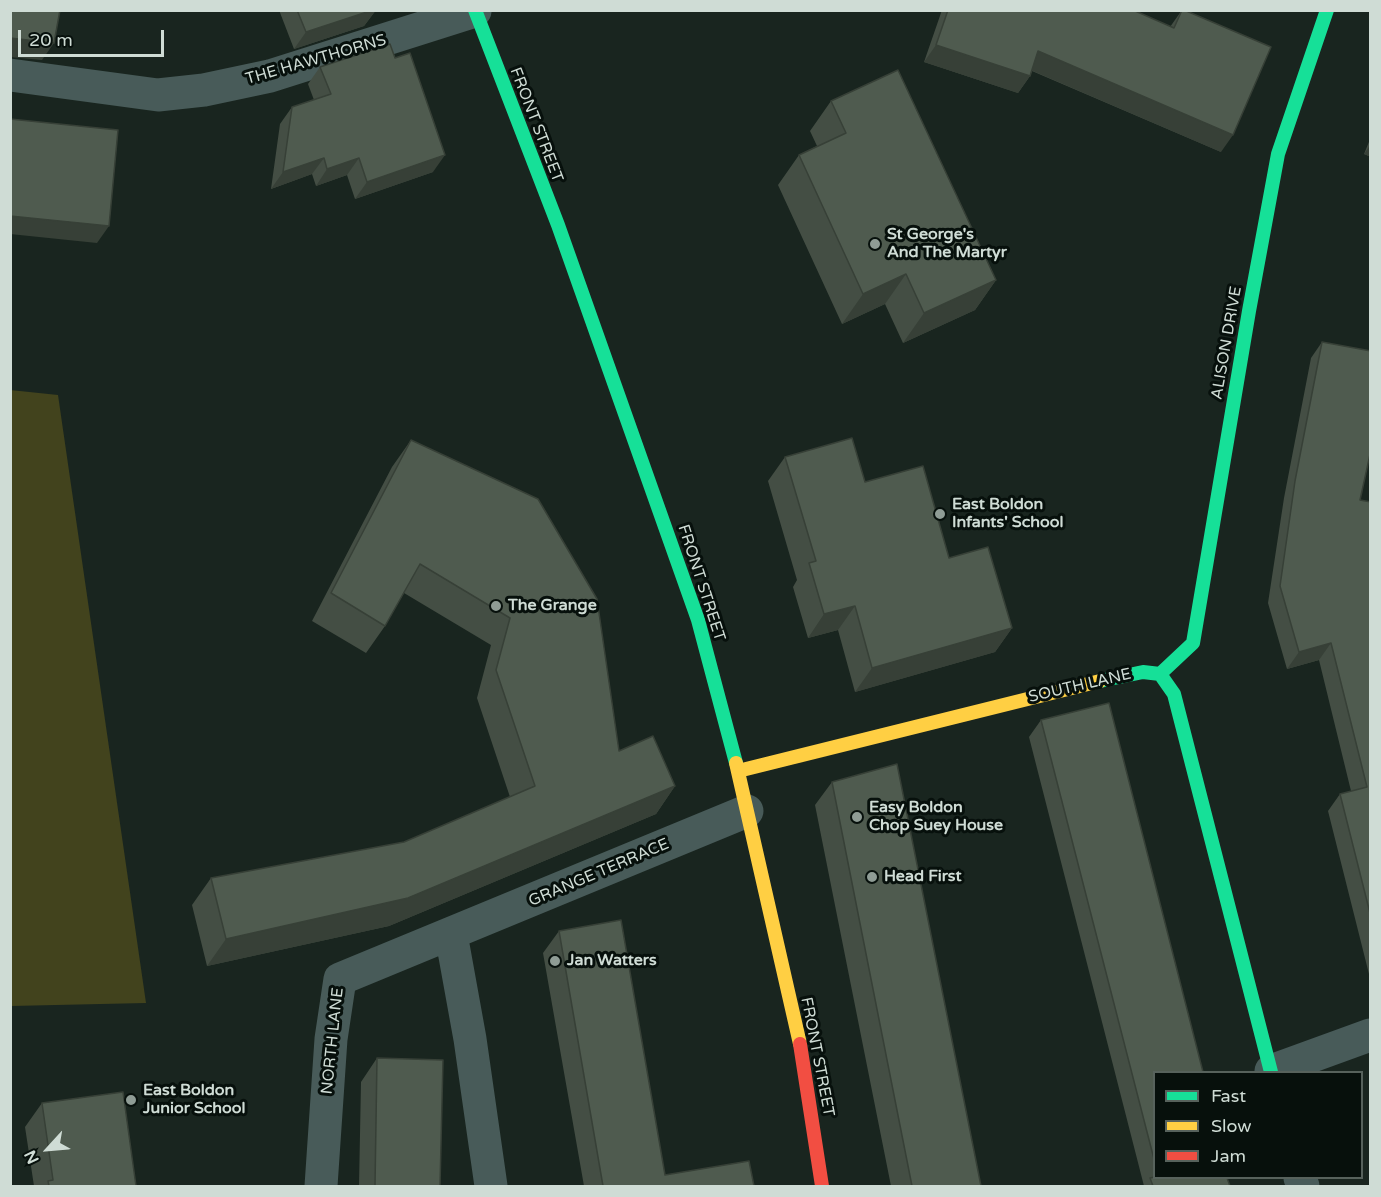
<!DOCTYPE html>
<html>
<head>
<meta charset="utf-8">
<style>
  body { margin:0 }
  #map { position:relative; width:1381px; height:1197px; overflow:hidden; background:#19251f; font-family:"Varela Round",sans-serif }
  canvas { display:block }
  .frame { position:absolute; inset:0; border:12px solid #cfdcd5; pointer-events:none }
  .legend { position:absolute; left:1153px; top:1071px; width:210px; height:108px; box-sizing:border-box; background:#07100c; border:2px solid #57625c; margin:0; padding:8px 10px; list-style:none; font-size:18px; color:#cfdcd5 }
  .legend li { display:flex; align-items:center; gap:12px; height:30px }
  .legend b { width:30px; border:2px solid #57625c }
  .north { position:absolute; left:18px; top:1119px; width:60px; height:60px; -webkit-text-stroke:4px #07100c; paint-order:stroke; rotate:244deg; font-size:16px; font-weight:700; line-height:24px; text-align:center; color:#cfdcd5 }
  .north::after { content:''; display:block; margin:auto; width:21px; height:27px; background:#cfdcd5; clip-path:polygon(50% 0,100% 100%,50% 72%,0 100%) }
  .scale { position:absolute; left:18px; top:30px; width:146px; height:27px; box-sizing:border-box; border:3px solid #cfdcd5; border-top:0; padding-left:8px; font-size:18px; line-height:21px; white-space:nowrap; color:#cfdcd5; -webkit-text-stroke:4px #07100c; paint-order:stroke }
</style>
</head>
<body>
<div id="map">
<canvas width="1381" height="1197"></canvas>
<div class="frame"></div>
<ul class="legend">
<li><b style="height:8px;background:#16e098"></b>Fast</li>
<li><b style="height:8px;background:#ffcf43"></b>Slow</li>
<li><b style="height:8px;background:#f24e42"></b>Jam</li>
</ul>
<div class="north">N</div>
<div class="scale">20 m</div>
</div>
<script>
const ctx = document.querySelector('canvas').getContext('2d');
ctx.lineJoin = 'round';
function fill(path, color) {
  ctx.fillStyle = color;
  ctx.fill(path, 'evenodd');
}
function strokePath(path, color, width, dash) {
  ctx.strokeStyle = color;
  ctx.lineWidth = width;
  ctx.lineCap = dash ? 'butt' : 'round';
  ctx.setLineDash(dash || []);
  ctx.stroke(path);
}
function write(font, color, halo, rows, align = 'center') {
  ctx.font = font + ' "Varela Round",sans-serif';
  ctx.lineWidth = 6;
  ctx.setLineDash([]);
  ctx.textBaseline = 'middle';
  ctx.strokeStyle = halo;
  ctx.fillStyle = color;
  for (const [text, x, y, turn = 0] of rows) {
    ctx.save();
    ctx.translate(x, y);
    ctx.rotate((+turn || 0) * Math.PI / 180);
    ctx.textAlign = isNaN(turn) ? turn : align;
    if (halo) ctx.strokeText(text, 0, 0);
    ctx.fillText(text, 0, 0);
    ctx.restore();
  }
}
fill(new Path2D(`
  M10,390l48,5 88,608 -135,3z`), '#42431d');
strokePath(new Path2D(`
  M10,75l148,20 46,-5 66,-14 205,-65
  M451,934l19,105 21,147
  M1271,1071l99,-36
  M1300,1178l3,8
  M321,1186l10,-147 9,-60 407,-168`), '#485b59', 33);
strokePath(new Path2D(`
  M475,10l83,215 140,395 38,143
  M1160,674l33,-31 56,-332 29,-157 49,-144
  M1100,681l43,-9 17,2 14,20 97,378`), '#16e098', 14);
strokePath(new Path2D(`
  M736,763l64,281
  M738,771l362,-90`), '#ffcf43', 14);
strokePath(new Path2D(`
  M800,1044l22,142`), '#f24e42', 14);
fill(new Path2D(`
  M279,10h97l-12,16 -70,23z
  M942,10h191l37,17 12,-17 39,142 -189,-81 -2,5 -12,17 -94,-31z
  M320,67l113,105 -78,27 -8,-24 -31,11 -4,-12 -41,15 9,-65 12,-17 22,-7 -6,-16z
  M831,101l165,179 -21,30 -72,33 -18,-39 -43,20 -64,-139 21,-30 18,-9 -7,-15z
  M1371,137v20l-7,-3z
  M1322,342l38,158 11,2v480l-43,-171 12,-17 11,-3 -32,-131 -32,9 -19,-66 16,-105 27,-140z
  M411,440l208,311 56,35 -19,28 -267,112 -182,40 -15,-61 19,-27 193,-36 106,-45 -33,-99 14,-53 -87,-52 -19,33 -19,27 -54,-32 80,-154z
  M785,457l80,25 84,76 63,70 -17,24 -140,40 -17,-62 -30,8 -15,-51 4,-7 -29,-99z
  M1041,720l114,352v106l75,8h-86l-115,-449z
  M832,782l149,404h-90l-76,-381z
  M559,931l106,244 89,11h-170l-41,-233z
  M377,1058l63,128h-81l2,-104z
  M42,1103l94,83h-102l-9,-59z`), '#444e44');
fill(new Path2D(`
  M373,10h3l-12,16 -70,23 12,-17z
  M10,38l44,5 -12,17 -32,-3z
  M936,45l94,31 -12,17 -94,-31z
  M1038,51l195,84 -12,17 -195,-84z
  M1371,144v13l-7,-3z
  M445,155l-12,17 -78,27 12,-17z
  M324,158l-12,16 -41,15 12,-17z
  M359,158l-12,17 -31,11 11,-17z
  M10,216l99,10 -12,17 -87,-9z
  M906,274l-21,30 -43,20 21,-30z
  M996,280l-21,30 -72,33 21,-30z
  M855,606l-17,24 -30,8 16,-24z
  M1012,628l-17,24 -140,40 17,-24z
  M1331,643l-12,17 -32,9 12,-17z
  M675,786l-19,28 -267,112 -182,40 19,-27z`), '#374037');
const building = new Path2D(`
  M10,10h50l-6,33 -44,-5z
  M297,10h76l-67,22z
  M948,10h185l41,18 8,-18h2l87,37 -38,88 -195,-84 -8,25 -94,-31z
  M390,44l5,14 15,-5 35,102 -78,27 -8,-24 -32,11 -3,-11 -41,14 9,-65 39,-13 -11,-27z
  M898,70l98,210 -72,33 -18,-39 -43,20 -64,-139 47,-22 -15,-32z
  M10,119l108,11 -9,96 -99,-10z
  M1322,342l49,9v99l-11,50 11,2v415l-31,-123 27,-7 -36,-144 -32,9 -19,-66 15,-105z
  M852,438l13,44 58,-16 26,92 39,-11 24,81 -140,40 -17,-62 -31,8 -15,-51 7,-2 -31,-104z
  M411,440l127,59 59,100 22,152 34,-15 22,50 -267,112 -182,41 -15,-61 193,-36 131,-56 -39,-116 14,-52 -90,-54 -35,62 -54,-33z
  M1109,703l94,369h-48v91l-114,-443z
  M897,764l84,422h-69l-80,-404z
  M621,920l44,255 84,-14 5,25h-151l-44,-255z
  M377,1058l66,2 -3,126h-65z
  M123,1092l13,94h-87l-1,-5 5,-1 -11,-77z
  M1155,1177l72,1 3,8h-77l-3,-8z`);
fill(building, '#4f5b4f');
strokePath(building, '#374037', 1.5);
for (const [x, y, r, color] of [
  [875,244,6,"#8f9c95"],
  [940,514,6,"#8f9c95"],
  [496,606,6,"#8f9c95"],
  [857,817,6,"#8f9c95"],
  [872,877,6,"#8f9c95"],
  [555,961,6,"#8f9c95"],
  [131,1100,6,"#8f9c95"]
]) {
  const dot = new Path2D();
  dot.arc(x, y, r, 0, 2 * Math.PI);
  ctx.fillStyle = color;
  ctx.fill(dot);
  strokePath(dot, '#07100c', 2);
}
write('16px', '#cfdcd5', '#07100c', [
  ["THE HAWTHORNS",316,60,-16],
  ["FRONT STREET",536,125,69],
  ["ALISON DRIVE",1227,343,-80],
  ["FRONT STREET",701,583,72],
  ["SOUTH LANE",1080,686,-13],
  ["GRANGE TERRACE",599,873,-23],
  ["NORTH LANE",333,1041,-84],
  ["FRONT STREET",817,1057,79]
]);
write('bold 16px', '#cfdcd5', '#07100c', [
  ["St George's",887,235],
  ["And The Martyr",887,253],
  ["East Boldon",952,505],
  ["Infants' School",952,523],
  ["The Grange",508,606],
  ["Easy Boldon",869,808],
  ["Chop Suey House",869,826],
  ["Head First",884,877],
  ["Jan Watters",567,961],
  ["East Boldon",143,1091],
  ["Junior School",143,1109]
], 'left');
</script>
</body>
</html>
